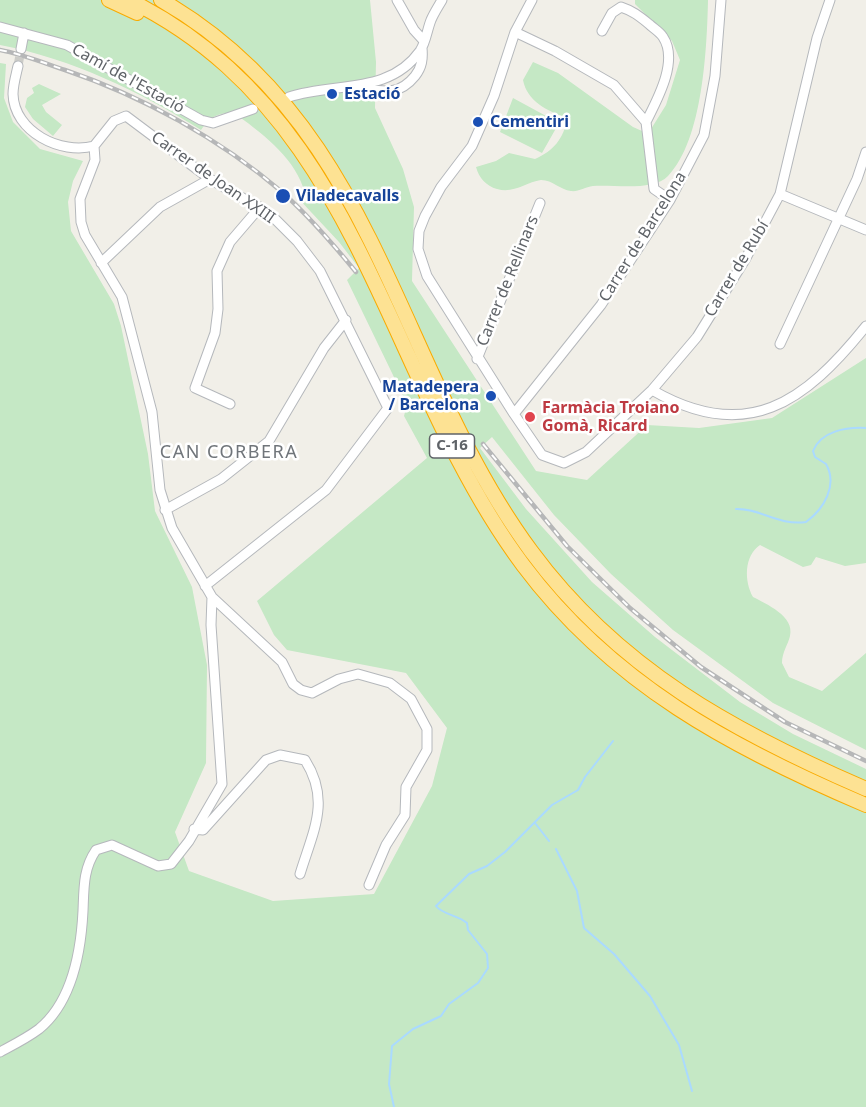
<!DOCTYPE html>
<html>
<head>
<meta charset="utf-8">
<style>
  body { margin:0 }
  canvas { display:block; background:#f1efe8 }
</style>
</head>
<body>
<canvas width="866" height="1107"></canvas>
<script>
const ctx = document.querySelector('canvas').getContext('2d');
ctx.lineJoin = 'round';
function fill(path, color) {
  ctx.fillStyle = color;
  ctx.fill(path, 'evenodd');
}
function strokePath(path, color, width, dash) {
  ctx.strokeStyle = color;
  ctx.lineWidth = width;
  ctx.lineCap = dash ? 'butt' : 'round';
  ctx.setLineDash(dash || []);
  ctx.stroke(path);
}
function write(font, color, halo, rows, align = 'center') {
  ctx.font = font + ' "Noto Sans",sans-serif';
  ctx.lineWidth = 5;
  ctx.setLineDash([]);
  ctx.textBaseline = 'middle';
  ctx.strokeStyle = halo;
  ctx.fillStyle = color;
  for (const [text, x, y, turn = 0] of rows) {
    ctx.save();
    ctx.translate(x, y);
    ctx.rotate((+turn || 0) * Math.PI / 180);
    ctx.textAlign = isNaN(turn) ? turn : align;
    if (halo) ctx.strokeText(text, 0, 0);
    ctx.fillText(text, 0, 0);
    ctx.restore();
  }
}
fill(new Path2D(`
  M0,0h370l6,62 -1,46 28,61 11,38 -2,74 124,190 51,9 60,-55 52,3 73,-10 94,-60v205l-21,3 -29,-9 -5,8 -8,2 -43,-22c-16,11 -16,36 -7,52 13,7 42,19 37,39 -2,9 -8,16 -8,27l7,14 33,14 44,-38v97l-93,-47 -100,-73 -62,-56 -57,-59 -62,-78 -12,11 46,61 66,73 63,55 85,65 53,32 73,35v338h-866v-1044l6,1 -2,34 9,24 27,27 43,12 -10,20 -5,21 3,29 43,73 7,22 27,128 7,57 37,76 15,78 -1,98 -31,69 14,39 84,30 101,-7 58,-108 15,-58 -41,-55 -119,-23 -13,-15 -17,-34 170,-143 -23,-42 3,-12 -60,-124 12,-12 -20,-26 -42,-45 6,-10c-11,-32 -43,-55 -70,-75 -17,2 -22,4 -32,18 -62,-39 -129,-71 -201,-85z
  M635,0h73c-1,47 -5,140 -40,176 -15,16 -56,8 -75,10 -8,1 -15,6 -22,5 -11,-1 -18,-11 -30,-11 -15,2 -27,14 -44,9 -11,-3 -18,-11 -21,-22l20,-6 13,-8 26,6c18,-8 29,-20 32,-41 -20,-7 -40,-17 -44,-38l10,-18 25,11 75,54 9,4 9,-2 15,-24 14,-45 -8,-19 -37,-37z
  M39,84l22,10 -19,11 4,7 16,13 -9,11 -20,-17 -8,-12 2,-9 7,-5 -2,-5z
  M513,98l46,25 -17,30 -42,-21z`), '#c5e8c5');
strokePath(new Path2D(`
  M736,509c24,-1 42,17 70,13 18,-13 32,-37 20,-58l-11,-7 -2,-6c8,-20 33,-24 53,-23
  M535,823l14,18
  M556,849l21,42 7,37 30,26 36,42 29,49 13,46
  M394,1107l-5,-23 3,-38 21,-17 28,-13 8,-12 29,-21 10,-15 -1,-14 -19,-24 -1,-7c-9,-8 -24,-8 -31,-17l33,-32 18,-8 18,-14 47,-47 26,-15 7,-13 28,-36`), '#aadaff', 2);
strokePath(new Path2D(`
  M18,66l3,-17`), '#ccccc8', 9, [9, 4.5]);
const minor = new Path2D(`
  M397,0l17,30 10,11
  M532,0l-17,32 -21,64 -22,50 -31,41 -16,29 -6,15 -1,18 9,27 87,138 28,41 22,8 22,-11 66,-62 45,-53 49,-79 34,-64 37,-156 13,-38
  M0,27l67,18 134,75 12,3 40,-14
  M602,31l10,-18 9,-6c12,4 18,9 28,17 4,4 11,8 14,13 16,24 -6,63 -17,85
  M515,32l40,19 59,34 32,37 8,67 16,11
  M21,49l3,-16
  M18,66c-2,9 -5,19 -5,28 1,38 48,61 81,52
  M358,88c24,3 40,9 57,-12 7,-9 8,-17 7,-28
  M289,97c46,-15 100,-2 131,-46 6,-9 7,-21 11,-31 3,-7 7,-13 11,-20
  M94,146l1,14 -15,39 1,23 4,13 37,62 30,115 8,78 12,38 40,69 70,65 11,22 8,6 11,3 27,-14 19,-5 32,9 21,16 16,30v21l-21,37 -1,28 -19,30 -17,40
  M94,146l20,-25 12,-5 84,63 60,35 27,27 23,30 68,137 -62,82 -121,96
  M780,194l86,36
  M101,263l59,-56 50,-28
  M780,344l77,-165 9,-27
  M477,359l63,-156
  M652,390c95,55 153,12 214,-64
  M230,404l-35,-16 20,-55 3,-24 -1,-38 13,-29 30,-35
  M514,414l87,-109 69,-105 34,-65 11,-59 6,-76
  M165,510l56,-31 48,-38 55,-93 22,-28
  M194,829l9,1 63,-70 14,-5 25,5c26,41 8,71 -5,114
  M0,1052c13,-7 27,-14 39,-23 33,-27 42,-78 44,-118 1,-23 0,-42 13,-61l16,-5 46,21 13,-2 18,-23 33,-57 -11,-159 1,-28`);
const highway = new Path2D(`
  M109,0l28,13
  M129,0c234,115 253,375 394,565 89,119 209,183 343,240
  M161,0c218,125 234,367 370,551 87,118 203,181 335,238`);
strokePath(minor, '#b5b8bc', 11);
strokePath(highway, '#f9ab00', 16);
strokePath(minor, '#fff', 9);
strokePath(highway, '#fde293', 14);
const rail = new Path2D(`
  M0,50c22,4 44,13 65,20 77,26 155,69 217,122 27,24 51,52 74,80
  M483,444l84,102 63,62 71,59 84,55 81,39`);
strokePath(rail, '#b6b7b8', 4.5);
strokePath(rail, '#fff', 2, [7]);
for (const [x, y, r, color] of [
  [332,94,6,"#1a4fb4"],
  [478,122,6,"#1a4fb4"],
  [283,196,8,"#1a4fb4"],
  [491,396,6,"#1a4fb4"],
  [530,417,6,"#e0444e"]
]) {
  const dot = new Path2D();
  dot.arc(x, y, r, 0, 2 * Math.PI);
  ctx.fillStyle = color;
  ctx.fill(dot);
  strokePath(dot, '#fff', 2);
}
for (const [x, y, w] of [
  [452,446,45]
]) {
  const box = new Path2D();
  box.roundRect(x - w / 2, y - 12, w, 24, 4.5);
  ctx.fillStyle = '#fff';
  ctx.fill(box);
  strokePath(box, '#5f6368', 1.5);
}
write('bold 15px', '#5f6368', null, [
  ["C-16",452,446]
]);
write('16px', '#5f6368', '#fff', [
  ["Camí de l'Estació",128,79,29],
  ["Carrer de Joan XXIII",213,178,35],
  ["Carrer de Barcelona",643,237,-58],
  ["Carrer de Rubí",737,269,-59],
  ["Carrer de Rellinars",508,281,-68]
]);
write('bold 16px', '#164399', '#fff', [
  ["Estació",344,94],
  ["Cementiri",490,122],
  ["Viladecavalls",296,196],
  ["Matadepera",479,387,"right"],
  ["/ Barcelona",479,405,"right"]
], 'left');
write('bold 16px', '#be3a42', '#fff', [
  ["Farmàcia Troiano",542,408],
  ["Gomà, Ricard",542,426]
], 'left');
ctx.letterSpacing = '1.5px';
write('18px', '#70757a', '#fff', [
  ["CAN CORBERA",229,453]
]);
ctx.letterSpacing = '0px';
</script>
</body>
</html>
